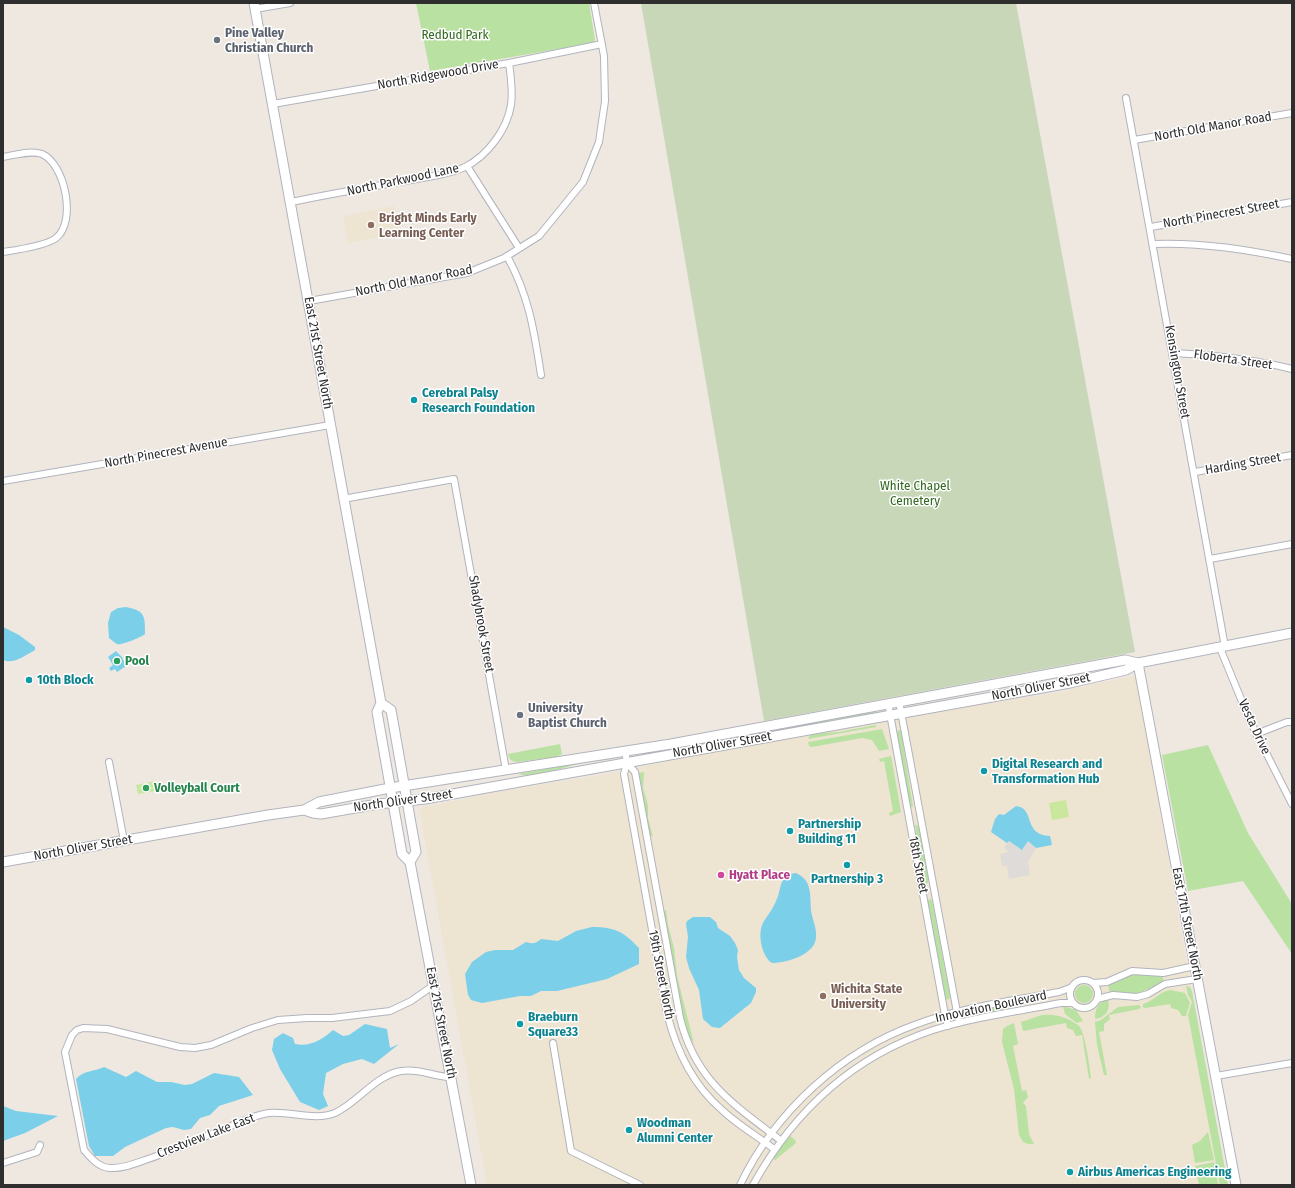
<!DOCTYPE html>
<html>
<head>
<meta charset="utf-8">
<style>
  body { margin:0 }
  #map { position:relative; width:1295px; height:1188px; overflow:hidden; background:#eee8e1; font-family:"Fira Sans Condensed",sans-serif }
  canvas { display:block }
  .frame { position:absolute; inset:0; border:4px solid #2e2e2e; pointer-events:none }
</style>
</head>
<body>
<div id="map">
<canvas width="1295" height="1188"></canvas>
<div class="frame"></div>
</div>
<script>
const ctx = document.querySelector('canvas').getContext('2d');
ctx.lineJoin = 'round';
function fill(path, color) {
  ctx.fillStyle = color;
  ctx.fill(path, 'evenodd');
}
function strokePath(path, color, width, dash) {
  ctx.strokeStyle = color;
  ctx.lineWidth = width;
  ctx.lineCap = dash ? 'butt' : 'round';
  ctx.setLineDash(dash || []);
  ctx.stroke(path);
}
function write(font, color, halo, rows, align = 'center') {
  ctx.font = font + ' "Fira Sans Condensed",sans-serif';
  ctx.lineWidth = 3;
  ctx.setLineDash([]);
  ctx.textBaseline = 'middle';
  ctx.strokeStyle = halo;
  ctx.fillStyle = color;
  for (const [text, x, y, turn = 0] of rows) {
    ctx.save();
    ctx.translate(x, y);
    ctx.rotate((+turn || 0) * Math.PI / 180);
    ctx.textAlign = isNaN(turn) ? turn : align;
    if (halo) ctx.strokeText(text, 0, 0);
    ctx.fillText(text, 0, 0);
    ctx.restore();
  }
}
fill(new Path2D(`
  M394,206l5,28 -51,9 -5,-27z
  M1136,676l90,509h-739l-68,-377 72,-15 108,-18 91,-18 14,-5 283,-49 76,-11 29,-8z`), '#eee4d2');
fill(new Path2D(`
  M416,3h173l6,37 -2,3 -163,28z
  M875,710v4l-108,19 -1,-4z
  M876,725v2l-68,12 3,-5 27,-2z
  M882,729l7,20 -10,2 -7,-11 -10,-2 -50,9 -3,-1 -1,-4z
  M899,730l2,1 12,76h-2l-2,-3 -12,-72z
  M560,744l2,10 -6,3 -39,5c-5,0 -8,-3 -9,-8z
  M1208,745l40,88 44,71v50l-49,-73 -55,10 -26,-136z
  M891,756l10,56 -11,4 -1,-3 4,-2 -9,-50 -4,1 -1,-3z
  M612,757v2c-12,2 -24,3 -35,5 -15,4 -43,15 -59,10z
  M644,772l-1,16 5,17v13l5,19 -3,-2 -11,-62z
  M915,825h2l2,3 10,50 -2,7 -4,-5z
  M931,899l2,6 17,92 -2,3 -3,-2 -17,-92v-6z
  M666,909l2,16 6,23 3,28 17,68 -6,-10 -6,-21 -18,-101z
  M1137,974l25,1 2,7 -25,11h-29l-2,-8 18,-9z
  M1075 994a9 9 0 1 1 18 0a9 9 0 1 1-18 0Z
  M1186,986l4,1 2,4 36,194h-8l-32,-170 4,-13 -4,-7z
  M1170,990l15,3 5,10 -4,13h-4l-4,-6 -7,-2 -1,-4 -25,4 -2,-1v-3c11,-3 16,-12 27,-14z
  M1108,999c3,10 -2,19 -13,20 0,-12 4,-17 13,-20z
  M1139,1005l2,2 -2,2 -30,6 1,4 -6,5v7l-5,1 8,43h-3l-7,-30 -2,-23 6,-2 17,-13z
  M1001,1006l7,2 -1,2 -34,7 -3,-1v-2l3,-3z
  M1063,1006l13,4 7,11 -6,2 -12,-9z
  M1042,1015c15,-1 25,2 37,11 6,6 11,43 12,52l-2,1 -7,-44 -6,1 -3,-6 -6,-2 -1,-5 -43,8 -2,-9z
  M1014,1023l4,21 -5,2 9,45 4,-1 2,7 -5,6 3,3 3,28 5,10h-6l-5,-2 -4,-7 -5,-46 -12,-47 1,-13 4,-3z
  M1208,1132l6,28 -19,3 -3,-18 8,-4z
  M789,1135l6,5 1,3 -21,17 -2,-1z
  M1214,1162l4,22 -19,1 -4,-19z`), '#b9e1a1');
fill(new Path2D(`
  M641,3h375l119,649 -371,69z`), '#c9d7b9');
fill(new Path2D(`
  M155,781l1,10 -18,3 -2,-9z
  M1066,800l3,17 -17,3 -3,-17z`), '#cae79e');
fill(new Path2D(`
  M1008,841l14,8 6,-8 8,7 -8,14 2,13 -21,4 -2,-13h-5l-2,-12 9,-2 -5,-4z`), '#dedbd8');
fill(new Path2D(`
  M126,607c19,4 19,8 19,27 -3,3 -25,12 -28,10 -2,-1 -5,-4 -8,-6l-1,-15 3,-11 7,-4z
  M3,627l16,8 16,12v3c-9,5 -22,15 -32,10z
  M116,651l6,6 4,9 -9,6 -2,-3 -4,2 -2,-3 4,-3 -5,-8z
  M1016,806c20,2 6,29 34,30l2,9 -16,3 -8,-7 -6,9 -13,-9 -2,2 -16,-11 4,-13 4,-5 5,1z
  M796,873c16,7 14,21 15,37 1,9 6,18 5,27 0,17 -29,26 -44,26 -10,-6 -15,-29 -9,-40 4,-7 10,-14 13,-22 6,-12 2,-26 20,-28z
  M693,917h17l6,5 2,6 12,8 5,7 3,7 -1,7 2,13 5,8 12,10v4l-5,11 -31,25 -8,-1 -9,-8 -4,-29 -10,-22 -3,-11 2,-20 -2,-13 1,-3z
  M592,927c23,0 32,5 47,21v16l-32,15 -50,12h-16l-10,5h-11l-38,7 -11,-3 -3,-5 -3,-21 7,-12 14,-10 9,-2h18l13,-8c7,2 9,2 15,-3l17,2 18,-10z
  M365,1024l22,5 3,19 9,-4 -25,20 -12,-5 -19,5 -17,9 -3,21 5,12 -9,4 -19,-8 -20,-33 -8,-19 2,-11 9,-6 10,5 2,6c15,3 27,-4 38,-14l10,6 6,-1z
  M104,1067l22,10 10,-6 21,11h14l14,3 7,-1 22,-11 25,4 14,18 -34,11 -9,9 -10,3 -9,11 -7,1 -11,-3 -7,1 -41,19 -12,9h-18l-6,-10 -13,-67c8,-9 18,-7 28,-12z
  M3,1106l13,5 42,5 -33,17 -22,8z`), '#7bcfe9');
const street = new Path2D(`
  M255,9l35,-6
  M1126,98l99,549
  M273,104l236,-41 93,-19
  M1134,140l158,-27
  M3,157c12,-2 28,-7 39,-3 23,10 35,68 14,84 -10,8 -40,12 -53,14
  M467,166l52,82
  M291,202c34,-7 68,-13 102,-19 21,-4 53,-7 72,-16 22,-11 42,-37 46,-62 2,-14 0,-28 -2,-42
  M1151,227l141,-25
  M1153,244c47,-2 93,5 139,15
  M507,256c22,40 27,74 34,119
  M309,301l158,-28 37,-15 35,-22 44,-54 16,-40 6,-41 -1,-45 -10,-53
  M1173,353c42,2 79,6 119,16
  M1195,472l97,-17
  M3,481l327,-56
  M343,499l111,-20 52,291
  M1210,559l82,-15
  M1220,648l30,73 42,83
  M899,701l60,322
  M888,703l57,312 3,11
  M1256,734l31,-12h5
  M625,750l2,13 -3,11 43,239c9,37 26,72 55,97 16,15 35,26 52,39
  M109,762l15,79
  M627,763l8,9 45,246c15,62 53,86 100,122
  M1070 994a14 14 0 1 1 28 0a14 14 0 1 1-28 0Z
  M1093,983l14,-1 25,-11 31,2 32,-7
  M434,985l-23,16 -21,10 -58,7h-25l-29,2 -26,8 -41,17 -16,3 -15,-1 -73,-18 -24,-1 -6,2 -5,5 -7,17 19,98c7,8 14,17 26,18 13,1 26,-5 38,-9 26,-9 51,-20 76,-30 15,-6 29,-14 45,-16 22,-2 46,8 66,0 24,-11 39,-37 66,-42 19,-3 33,6 50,6
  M1097,999l16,-4 24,2 11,-3 17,-10 32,-5
  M553,1043l18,108 69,34
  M1216,1076l76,-13
  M3,1163l34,-11 3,-7
  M740,1185c35,-73 101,-134 177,-161 46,-17 95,-23 142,-32l11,-4
  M753,1185c41,-74 99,-128 180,-155 41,-13 86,-19 128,-27h12`);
const secondary = new Path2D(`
  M254,3l127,700 -4,9 25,142 8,8 61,323
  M1138,663l98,522
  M381,703l10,7 25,142 -6,10
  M304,810l9,3 8,1 57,-10 47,-5 645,-116 56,-13 12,-7 154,-30
  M3,862l265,-47 36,-5 15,-8 71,-14 281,-44 454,-84 13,3`);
strokePath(street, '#b2b4bd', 8);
strokePath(secondary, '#b2b4bd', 11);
strokePath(street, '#fff', 6);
strokePath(secondary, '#fff', 9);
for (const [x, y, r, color] of [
  [217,40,4,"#6b7280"],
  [371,225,4,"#8d6e63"],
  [414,400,4,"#0f9aa8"],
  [117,661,4,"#2e9e5b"],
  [29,680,4,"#0f9aa8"],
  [520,715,4,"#6b7280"],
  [984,771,4,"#0f9aa8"],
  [146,788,4,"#2e9e5b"],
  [790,831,4,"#0f9aa8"],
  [847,865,4,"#0f9aa8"],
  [721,875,4,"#d1479c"],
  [823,996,4,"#8d6e63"],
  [520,1024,4,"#0f9aa8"],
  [629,1130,4,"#0f9aa8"],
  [1070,1172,4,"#0f9aa8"]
]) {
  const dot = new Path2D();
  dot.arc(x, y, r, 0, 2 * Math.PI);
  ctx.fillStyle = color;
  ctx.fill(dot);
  strokePath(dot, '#fff', 1.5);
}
write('bold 13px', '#5b616d', '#fff', [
  ["Pine Valley",225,33],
  ["Christian Church",225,48],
  ["University",528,708],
  ["Baptist Church",528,723]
], 'left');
write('13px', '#31691f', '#fff', [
  ["Redbud Park",455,35],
  ["White Chapel",915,486],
  ["Cemetery",915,501]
]);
write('13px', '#2e2e2e', '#fff', [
  ["North Ridgewood Drive",438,75,-10],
  ["North Old Manor Road",1213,127,-10],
  ["North Parkwood Lane",403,180,-12],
  ["North Pinecrest Street",1221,214,-10],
  ["North Old Manor Road",414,281,-11],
  ["East 21st Street North",318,353,80],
  ["Floberta Street",1233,360,8],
  ["Kensington Street",1177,372,80],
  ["North Pinecrest Avenue",166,453,-10],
  ["Harding Street",1243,464,-10],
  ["Shadybrook Street",481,624,80],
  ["North Oliver Street",1041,687,-11],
  ["Vesta Drive",1254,727,65],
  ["North Oliver Street",722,745,-10],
  ["North Oliver Street",403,801,-8],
  ["North Oliver Street",83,848,-10],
  ["18th Street",918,865,79],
  ["East 17th Street North",1187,924,79],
  ["19th Street North",661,975,79],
  ["Innovation Boulevard",991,1007,-12],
  ["East 21st Street North",441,1023,79],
  ["Crestview Lake East",206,1136,-21]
]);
write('bold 13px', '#785e54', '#fff', [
  ["Bright Minds Early",379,218],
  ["Learning Center",379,233],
  ["Wichita State",831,989],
  ["University",831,1004]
], 'left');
write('bold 13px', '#0d838f', '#fff', [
  ["Cerebral Palsy",422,393],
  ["Research Foundation",422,408],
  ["10th Block",37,680],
  ["Digital Research and",992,764],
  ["Transformation Hub",992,779],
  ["Partnership",798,824],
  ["Building 11",798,839],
  ["Partnership 3",847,879,"center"],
  ["Braeburn",528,1017],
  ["Square33",528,1032],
  ["Woodman",637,1123],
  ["Alumni Center",637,1138],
  ["Airbus Americas Engineering",1078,1172]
], 'left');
write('bold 13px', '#27864d', '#fff', [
  ["Pool",125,661],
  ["Volleyball Court",154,788]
], 'left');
write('bold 13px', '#b23c85', '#fff', [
  ["Hyatt Place",729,875]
], 'left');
</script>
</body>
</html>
